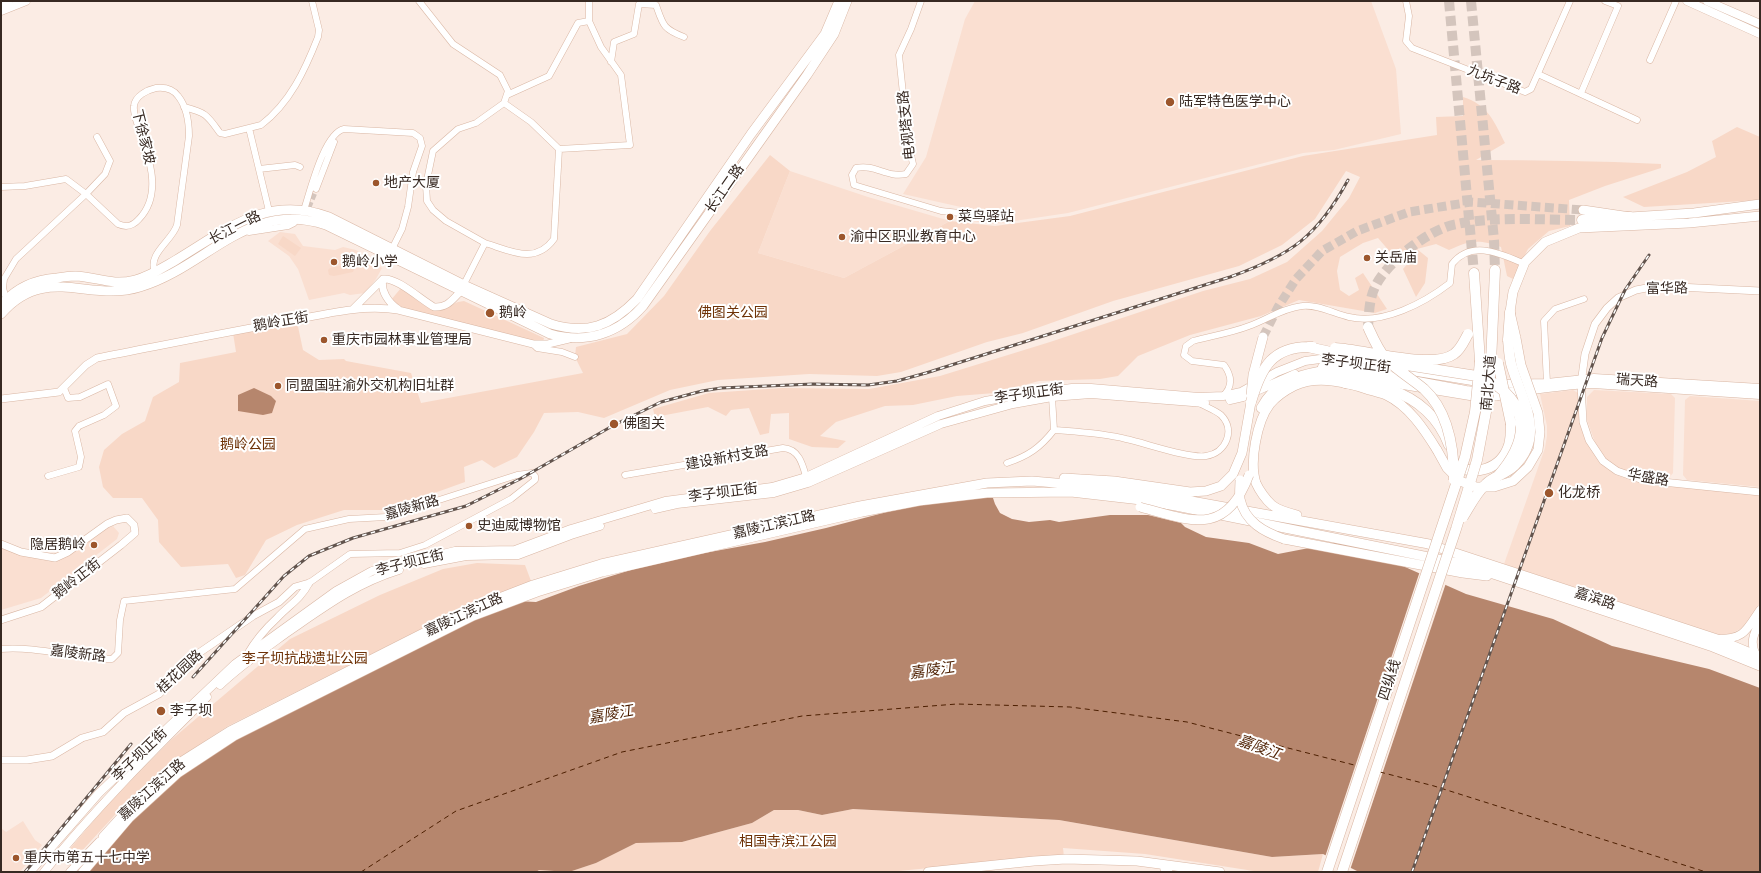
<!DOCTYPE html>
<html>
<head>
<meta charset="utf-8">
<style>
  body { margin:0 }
  #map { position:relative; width:1761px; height:873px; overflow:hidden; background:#fbece4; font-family:"Fira Sans Condensed",sans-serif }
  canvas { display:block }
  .frame { position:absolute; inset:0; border:2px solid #372922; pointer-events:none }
</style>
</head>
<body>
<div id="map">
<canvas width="1761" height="873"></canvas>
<div class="frame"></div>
</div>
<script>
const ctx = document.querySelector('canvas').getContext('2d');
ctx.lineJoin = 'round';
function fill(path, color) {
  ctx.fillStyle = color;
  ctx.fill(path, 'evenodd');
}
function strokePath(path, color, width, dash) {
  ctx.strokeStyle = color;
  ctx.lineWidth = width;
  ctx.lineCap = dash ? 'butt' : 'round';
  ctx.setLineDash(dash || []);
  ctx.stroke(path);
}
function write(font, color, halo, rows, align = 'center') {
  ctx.font = font + ' "Fira Sans Condensed","Noto Sans SC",sans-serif';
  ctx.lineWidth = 4;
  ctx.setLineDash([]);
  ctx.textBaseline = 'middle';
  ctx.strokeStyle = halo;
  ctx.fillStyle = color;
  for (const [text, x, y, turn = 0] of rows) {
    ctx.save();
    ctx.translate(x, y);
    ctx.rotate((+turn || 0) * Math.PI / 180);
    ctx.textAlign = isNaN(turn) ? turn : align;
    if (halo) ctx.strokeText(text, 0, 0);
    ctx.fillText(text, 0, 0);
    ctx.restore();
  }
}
fill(new Path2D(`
  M975,1h396l25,68 5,65 -67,16 -31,3 -235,60 -74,11 -23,-3 3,-11 -71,-16 23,-37 39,-138z
  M790,171l78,26 82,24 -106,57 -86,-25z
  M280,232l15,2 8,12 32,4 8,-3 13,3 26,18 -6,11 -11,14 -15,2 -6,-2 -35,7 -11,-31 -9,-13 -21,-15z
  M1573,390l5,3 2,28 4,16 16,26 16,12 26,9 103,8 15,3v108l-16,24 -16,8 -12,-1 -212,-70 41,-116 2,-12v-10l-7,-32z
  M1594,390l77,4 4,4 -2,75 -4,5 -38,-5 -12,-5 -14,-10 -9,-13 -9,-25v-23z
  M1690,396l70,5v86l-73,-7 -4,-5 2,-75z
  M113,526l6,7 -2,6 -76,59 -40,12v-64l12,6 36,9 6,-1 52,-32z
  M23,821l12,19 7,5 -22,27h-19v-44l5,4z`), '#fadfd1');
fill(new Path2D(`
  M1463,97c25,8 31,24 42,46l-29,17c61,0 123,1 185,4v4l-56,18 -36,14 1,26 -21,5 -21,18 -15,30 -6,-3 -6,-29c-22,-8 -31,-7 -52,3l-13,-6 -19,5 11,9 -3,25 -9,14 -13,-28 7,-8 -10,-11 -9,3 -13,-15 -15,5 -23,14 -3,14 3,19 9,6 10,-6 -4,-12 8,-5 24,36 -12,4 -76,-13 -38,16 -71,19 -52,21 -20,20 -18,3 -61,2 -44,12 -38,3 -44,9 -28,1 -49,16 -16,14 26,5 -8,7 -26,-1 -23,-8v-26l-18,1 -2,19 -9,2 -11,-27 -18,2 -5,6 -18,-9 -53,10 -2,-8 56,-16 73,-5 87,1 71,-13 110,-34 153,-51 47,-12 37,-17 35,-31 27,-33 11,-21 -14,-6 -31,48 -33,26 -43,21 -126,35 -90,32 -36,9 -86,30 -24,4 -68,-2 -91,6 -48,10 -66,28 -26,-6 -34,1 -10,19 -17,25 -23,11 -12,-8 -18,7 1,15 -78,28h-43l-47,15 -31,15 -21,35 -9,3 -8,-14 -47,3 -22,-25 -1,-22 -16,-22h-29l-10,-11 -4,-20 5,-17 18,-16 23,-13 8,-24 26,-15 1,-19 56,-11 -3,-19 64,-11 6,28 16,10 25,-1 2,2 65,12 10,30 162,-30 -8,-16 1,-10 51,-13 37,-38 46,-65 60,-76 20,16 -32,82 86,25 106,-57 45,5 75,-10 233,-60 134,-21 -1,-18 27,-1z
  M1737,127l23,10v63l-116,7 -21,-10 64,-25 29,-15 -4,-16z
  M283,236l18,12 -6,8 -17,-12z
  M349,264l6,3 -2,5 -19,4 -5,-1 -1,-5 2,-2z
  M401,288l39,22 18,-8 6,-1 80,37 -1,4h-5l-140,-34 -7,-8z
  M477,563l48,2 6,16 -68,27 -235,118 -55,36 -48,42 -57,62 -6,-8 45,-53 64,-65 119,-101 90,-44 63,-26z
  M853,809l206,11 213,37 51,-3 -5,18h-58l-115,-18 -82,-6 1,9 -30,1 -146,14h-352l3,-2 30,2 27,-9 40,-20 46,-1 70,-19 22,-13h24l24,5z`), '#f8d8c7');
fill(new Path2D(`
  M254,388l17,8 5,5 -4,12 -9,2 -25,-4v-16z
  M988,491l5,7 2,6 5,9 12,6 17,3 21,-2 9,2 51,-7h38l33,8 4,4 21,10 43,6 29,11 57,-11 12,2 31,10 88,39 87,25 59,27 97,23 51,19v184h-401l-36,-18 -51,3 -213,-37 -206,-11 -31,6 -24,-5h-24l-22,13 -70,19 -46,1 -40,20 -27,9 -30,-2 -3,2h-448l59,-78 112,-73 237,-121 40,2 43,-16 81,-25 105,-19 61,-14 61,-16z`), '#b6866d');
fill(new Path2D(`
  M1420,571l26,12 -96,287 -25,-13z`), '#fbece4');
strokePath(new Path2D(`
  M1380,772l54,14 272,86
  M361,872l95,-61 166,-59 180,-36 155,-12 113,3 117,15 171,44`), '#4d1f01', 1, [5, 4]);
strokePath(new Path2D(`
  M297,221l9,-8 10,-24`), '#d4c5bd', 6, [6, 3]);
strokePath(new Path2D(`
  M1263,337l15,-30 18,-28 26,-28 35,-20 52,-19 62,-10 112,8`), '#d4c5bd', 9, [9, 4.5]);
strokePath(new Path2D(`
  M1449,1l25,272
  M1471,1l23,239 1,30
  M1368,327c1,-14 1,-29 8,-42 12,-24 55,-57 81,-61 39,-8 86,-4 125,-4`), '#d4c5bd', 10, [10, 5]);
const minor = new Path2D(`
  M419,1l34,43 47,31 8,16 -4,12 -28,20 -18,6 -25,22 -7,34 1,16 6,9 13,11 39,22 -23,45
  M921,1l-10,28 -12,26 9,87 5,22 -7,10c-20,4 -30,-10 -50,-6l-4,7 2,10 87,26 37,4
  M1406,1l3,15 -3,25 6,7 113,44 6,-3 39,-88
  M1650,60l26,-59
  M611,62l3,-20 20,-8 5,-30 17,1c7,20 7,24 28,32
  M1538,74l99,46
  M1581,93l37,-87 -13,-5
  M507,95l42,-19 29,-53 11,-2
  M504,103l27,19 28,27
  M184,107c23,6 23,8 36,26l5,1 36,-9c29,-22 44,-55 57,-88l1,-7 -7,-29
  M249,128l20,83
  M259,169l36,-4 5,2
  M1,187l24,-1 41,-7 20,15 32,30c9,4 15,2 21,-5 24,-25 10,-62 0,-90 -2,-7 -6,-15 -5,-23 1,-10 13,-16 22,-18 9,-1 17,1 22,8 9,11 11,27 11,40l-12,89c-5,16 -30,29 -22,47
  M316,189l18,-47
  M304,210c6,-18 20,-77 40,-81l69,4 7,5 2,8 -9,26 -5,35 -6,22 -10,20
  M249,232l39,-6 6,-3
  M485,243c26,8 50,22 69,-4l5,-90 71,-4 -9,-70 -20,-28 -12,-26v-20
  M6,299l-3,-11 1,-9 12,-20 70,-65 19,-20 5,-13 -13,-24
  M533,344l4,4 25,4 13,5
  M1547,383l-3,-62 11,-12 29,-10
  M1223,396c10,-10 9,-20 1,-31l-32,-4 -8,-6 2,-9 7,-5c18,-5 38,-8 56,-15 17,-6 34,-18 53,-20 15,-2 33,8 47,11 34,8 75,-14 101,-34l2,-19c20,-25 49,-10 73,0
  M1054,430c25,2 48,3 72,9 19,4 64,20 80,17 20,-3 30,-26 15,-41 -6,-5 -15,-8 -22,-12
  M1007,463c21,-7 33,-15 47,-33l-2,-33
  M625,475l158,-27c17,1 20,18 24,32
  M48,476l31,-9 2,-10 -6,-26 4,-5 25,-11 12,-9 -8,-22 -28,13 -12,1 -4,-10
  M1,649c38,-3 74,10 111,10l6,-6 2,-33 4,-19 111,-12 70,-60 44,-10 37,-2 131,-42 15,-2 3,3v4l-24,19 -86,46 -25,8 -50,1 -41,29`);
const tertiary = new Path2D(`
  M383,279c-3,12 6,24 15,30
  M1760,291l-103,-5 -21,4 -18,8 -11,10 -12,16 -10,30 -4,30 2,38 6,18 14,21 14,10 26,9 117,12
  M353,309l30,-30c14,-2 38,21 51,28 13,1 18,-7 26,-15
  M1,399l58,-7 27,-27 11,-7c62,-12 124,-25 187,-36 38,-7 76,-18 114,-12l135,34h15l21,-5
  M1,544l20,8 34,6 13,-6 39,-28 9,-4 11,-2 7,7 1,8 -14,12 -80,62 -40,13
  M247,655c8,-14 18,-26 30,-37 12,-13 23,-18 32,-35
  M1,760h26l25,-4 30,-18 21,-6 21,-19 35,-19 37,-39 57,-39 26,-14 16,-15 14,-4
  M1164,869l5,3`);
const secondary = new Path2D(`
  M1687,1l73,33
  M1707,1l53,23
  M1,11l25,-10
  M1322,367l42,4 102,19 16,2
  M1497,384l50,-1 47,-5 166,10
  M1524,391c23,-2 46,-7 69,-7l167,11
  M1230,400l13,-3 52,-23
  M655,509l22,-5 97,-11 34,-10 133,-59 72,-20 39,-7 39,-3 114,9
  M424,564l42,-8 52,-1 53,-20 29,-9
  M1718,639c27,0 28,-9 42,-29
  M1756,655c-6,-12 -3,-21 4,-32
  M220,685c20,-19 43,-35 65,-51 38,-26 69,-50 114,-64
  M30,872l69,-79 136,-129 101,-73 36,-20 83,-20 60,-1 56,-21 94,-28 107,-14 34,-10 132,-61 47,-15 53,-9 34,-4h19l108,9 24,-1 18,-4 36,-20 28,-11 15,-2 49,5 115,19
  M44,872c50,-62 107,-119 163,-175
  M70,872l29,-30`);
const primary = new Path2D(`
  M1,4l7,-3
  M1583,210l47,7 64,-4 66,-9
  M1,305c16,-18 33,-25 56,-27 6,-1 12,-2 18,-2 23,1 36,10 60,4 15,-4 27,-12 41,-20 50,-30 91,-66 153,-43l135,68 87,39c36,11 60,2 86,-25l114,-165 74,-100 14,-33
  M1,314c44,-51 88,-11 139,-27 67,-20 108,-88 186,-62l224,109c36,10 68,0 93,-28l164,-231 27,-41 13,-33
  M1516,338l-6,-26 3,-20 12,-30 20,-20 34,-14 110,-5 71,-7
  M1261,408c14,-26 33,-32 60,-37l152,25h24l19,-5
  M1064,478l50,3 76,11 16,-1 15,-5 12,-12 9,-21 9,-51
  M1297,515c-8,-2 -19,-5 -25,-10 -6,-5 -13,-15 -16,-22 -7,-21 1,-62 14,-79 6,-7 16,-14 24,-18 21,-10 45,-5 66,1 8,3 18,5 26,8 23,11 38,34 51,55
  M1284,539l179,34 24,3
  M1428,544l289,95 43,18
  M103,837l21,-23 49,-47 57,-36 241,-122 62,-24 68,-21 259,-58 127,-23 45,-2 93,8 304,55
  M83,872l46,-54 49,-45 56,-37 239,-120 64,-24 65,-20 260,-60 57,-11 68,-8 84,-1 70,8 35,6 287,58 250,83 47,19
  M928,872l106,-11 32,-2 71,2 83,11`);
const trunk = new Path2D(`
  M1582,220l48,-3
  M1474,273l6,88
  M1508,340l2,-28
  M1491,363l4,-93
  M1345,383c14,2 32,2 46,7 27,9 48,28 58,55
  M1453,464c21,13 48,6 56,-19 2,-7 2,-14 2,-21`);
strokePath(minor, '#d9b6a3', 7);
strokePath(tertiary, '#d9b6a3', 8);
strokePath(secondary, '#d9b6a3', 9);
strokePath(primary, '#d9b6a3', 10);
strokePath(trunk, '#d9b6a3', 11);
strokePath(minor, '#fff', 6);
strokePath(tertiary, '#fff', 7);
strokePath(secondary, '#fff', 8);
strokePath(primary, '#fff', 9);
strokePath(trunk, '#fff', 10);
const rail = new Path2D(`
  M193,677l91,-101 25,-20 44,-18 113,-32 54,-27 94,-54 47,-23 41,-11 19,-3 92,-4 55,1 29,-4 29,-8 304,-96c61,-22 87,-40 118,-97
  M25,872l106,-128
  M1412,872l190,-534 23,-48 24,-35`);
strokePath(rail, '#62544d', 3);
strokePath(rail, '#fff', 1.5, [4.5]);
const primaryBridge = new Path2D(`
  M1251,395l2,-20 10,-38
  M1437,450l10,18 13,13 16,6h18l19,-6 15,-14 10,-17 2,-18 -2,-19 -17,-48 -5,-27
  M1240,480c0,6 -1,13 0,19 5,23 24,33 44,40
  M1140,507c51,14 86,30 109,-32`);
const trunkBridge = new Path2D(`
  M1368,327c5,11 10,23 18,32 11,11 26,20 38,30 25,23 30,59 30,91
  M1308,347l41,9 134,21c48,25 48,62 14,100
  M1335,348c27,1 98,22 119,6 7,-5 10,-13 14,-20
  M1498,363l13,61
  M1251,402c10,-34 21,-57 62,-55
  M1463,517c7,-11 13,-24 23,-33 8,-8 20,-10 28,-18 32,-30 8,-66 -2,-99 -3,-9 -3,-19 -4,-27
  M1327,872l138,-415 10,-45 5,-51
  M1342,872l114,-343 21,-69 11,-59 3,-38`);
strokePath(primaryBridge, '#d9b6a3', 10, []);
strokePath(trunkBridge, '#d9b6a3', 11, []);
strokePath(primaryBridge, '#fff', 9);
strokePath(trunkBridge, '#fff', 10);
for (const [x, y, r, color] of [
  [1170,102,5,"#9c562c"],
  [376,183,4,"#9c562c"],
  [950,217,4,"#9c562c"],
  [842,237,4,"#9c562c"],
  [1367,258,4,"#9c562c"],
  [334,262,4,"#9c562c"],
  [490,313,5,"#9c562c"],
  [324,340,4,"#9c562c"],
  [278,386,4,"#9c562c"],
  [614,424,5,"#9c562c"],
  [1549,493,5,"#9c562c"],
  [469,526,4,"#9c562c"],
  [94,545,4,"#9c562c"],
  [161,711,5,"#9c562c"],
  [16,858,4,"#9c562c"]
]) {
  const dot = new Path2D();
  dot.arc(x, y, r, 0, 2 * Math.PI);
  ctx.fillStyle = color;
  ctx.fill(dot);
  strokePath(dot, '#fff', 1.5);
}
write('14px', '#372922', '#fff', [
  ["九坑子路",1494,80,21],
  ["电视塔支路",907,125,-96],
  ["下徐家坡",143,137,76],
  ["长江二路",725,189,-55],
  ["长江一路",235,228,-27],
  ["富华路",1667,289,-1],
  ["鹅岭正街",281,322,-10],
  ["李子坝正街",1356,364,7],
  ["瑞天路",1637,381,4],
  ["南北大道",1489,383,-85],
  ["李子坝正街",1029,394,-8],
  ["建设新村支路",727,458,-10],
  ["华盛路",1648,478,10],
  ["李子坝正街",723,493,-7],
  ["嘉陵新路",412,508,-16],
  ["嘉陵江滨江路",774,525,-13],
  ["李子坝正街",410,563,-14],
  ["鹅岭正街",77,579,-38],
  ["嘉滨路",1595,599,18],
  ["嘉陵江滨江路",464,615,-25],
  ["嘉陵新路",78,654,7],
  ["桂花园路",180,672,-43],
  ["四纵线",1390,680,-72],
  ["李子坝正街",140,755,-44],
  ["嘉陵江滨江路",152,790,-42]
]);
write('14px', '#372922', '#fff', [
  ["陆军特色医学中心",1179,102],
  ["地产大厦",384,183],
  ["菜鸟驿站",958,217],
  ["渝中区职业教育中心",850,237],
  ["关岳庙",1375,258],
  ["鹅岭小学",342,262],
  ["鹅岭",499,313],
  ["重庆市园林事业管理局",332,340],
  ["同盟国驻渝外交机构旧址群",286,386],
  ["佛图关",623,424],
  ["化龙桥",1558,493],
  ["史迪威博物馆",477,526],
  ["隐居鹅岭",86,545,"right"],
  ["李子坝",170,711],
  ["重庆市第五十七中学",24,858]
], 'left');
write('14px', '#6e3207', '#fff', [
  ["佛图关公园",733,313],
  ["鹅岭公园",248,445],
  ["李子坝抗战遗址公园",305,659],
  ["相国寺滨江公园",788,842]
]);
write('italic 15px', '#4d1f01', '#fff', [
  ["嘉陵江",932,671,-8],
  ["嘉陵江",611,715,-10],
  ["嘉陵江",1259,748,20]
]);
</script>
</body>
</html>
